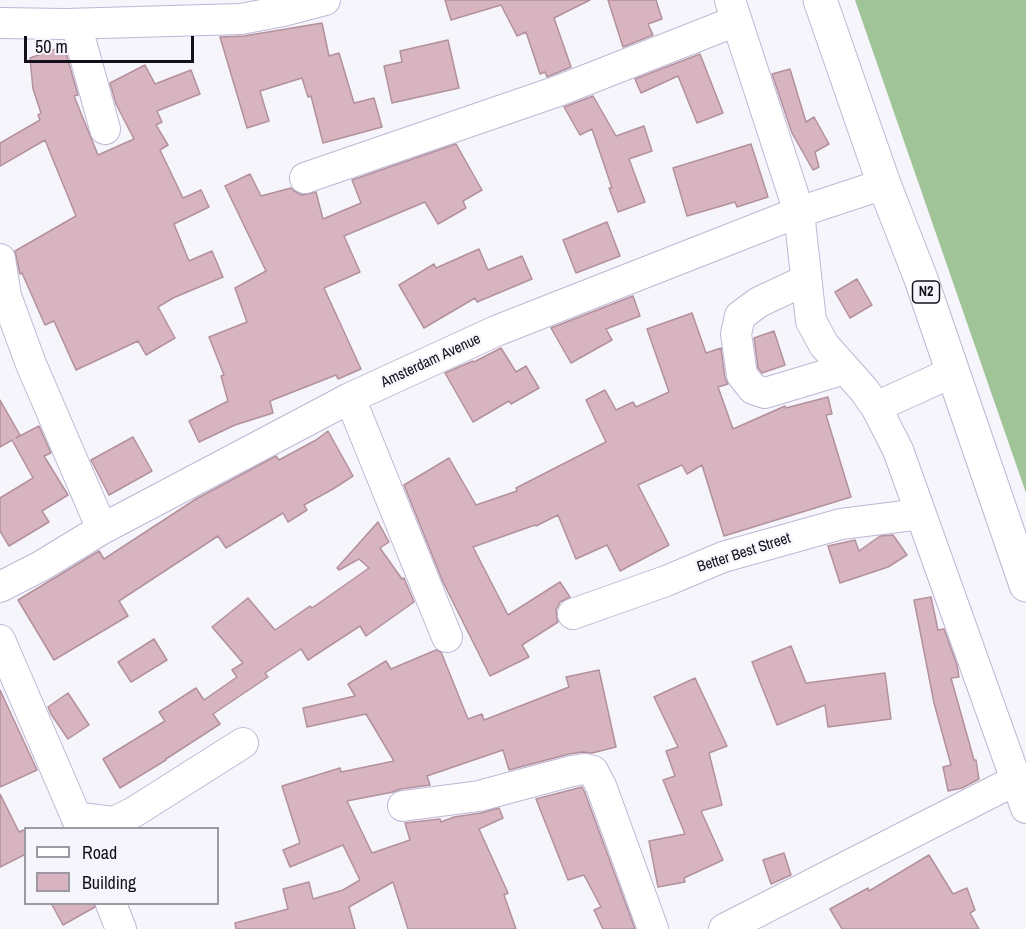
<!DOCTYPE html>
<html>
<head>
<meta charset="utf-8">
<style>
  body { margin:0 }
  #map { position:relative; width:1026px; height:929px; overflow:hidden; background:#f7f5fc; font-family:"Archivo Narrow",sans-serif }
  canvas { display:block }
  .legend { position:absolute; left:24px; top:827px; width:195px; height:78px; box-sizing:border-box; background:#f7f5fc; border:2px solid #9c99a2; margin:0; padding:8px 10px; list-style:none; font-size:18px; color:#13101a }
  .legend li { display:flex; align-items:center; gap:12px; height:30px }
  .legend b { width:30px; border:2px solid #9c99a2 }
  .scale { position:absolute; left:24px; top:36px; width:170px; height:27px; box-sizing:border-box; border:3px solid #13101a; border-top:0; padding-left:8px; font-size:18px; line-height:21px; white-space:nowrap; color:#13101a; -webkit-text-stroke:4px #f7f5fc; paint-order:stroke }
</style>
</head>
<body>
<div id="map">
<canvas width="1026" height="929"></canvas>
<ul class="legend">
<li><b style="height:8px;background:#fff"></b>Road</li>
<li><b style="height:16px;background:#d7b4bf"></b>Building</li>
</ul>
<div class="scale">50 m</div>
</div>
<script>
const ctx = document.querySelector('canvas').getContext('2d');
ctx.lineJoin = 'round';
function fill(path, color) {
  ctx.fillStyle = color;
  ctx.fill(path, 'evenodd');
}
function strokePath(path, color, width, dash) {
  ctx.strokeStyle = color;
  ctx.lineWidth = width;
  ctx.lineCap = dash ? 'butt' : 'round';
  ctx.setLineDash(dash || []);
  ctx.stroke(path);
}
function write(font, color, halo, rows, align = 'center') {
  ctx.font = font + ' "Archivo Narrow",sans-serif';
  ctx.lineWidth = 4.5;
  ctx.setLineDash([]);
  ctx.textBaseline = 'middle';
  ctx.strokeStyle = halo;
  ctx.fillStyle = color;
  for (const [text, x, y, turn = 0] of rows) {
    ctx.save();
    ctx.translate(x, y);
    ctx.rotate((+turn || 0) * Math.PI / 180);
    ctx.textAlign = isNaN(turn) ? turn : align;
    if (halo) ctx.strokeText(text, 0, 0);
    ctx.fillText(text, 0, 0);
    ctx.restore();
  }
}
fill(new Path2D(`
  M855,0h171v493z`), '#a0c497');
const building = new Path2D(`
  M445,0h145l-36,18 17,49 -24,10 -2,-5 -5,2 -14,-42 -9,4 -16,-31 -50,15z
  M608,0h48l6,19 -14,5 5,11 -30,12z
  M322,23l7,33 10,-3 15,50 20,-5 8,29 -59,16 -12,-47 -3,1 -6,-19 -42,13 9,30 -22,7 -27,-91 24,-1z
  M448,40l11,48 -67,15 -8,-37 18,-4 -2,-11z
  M64,46l14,49 -4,1 24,59 36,-16 -18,-35 -6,-21 35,-18 10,19 36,-14 9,24 -43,17 5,11 -6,3 12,20 -8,5 23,48 18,-8 8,17 -35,17 15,37 23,-10 11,26 -50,21 -15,9 17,31 -29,17 -8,-14 -62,29 -22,-49 -9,4 -23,-52 -2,1 -5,-23 61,-35 -31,-76 -45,26v-23l40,-23 -2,-5 3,-2 -8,-24 -3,-31z
  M700,54l23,59 -26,10 -19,-47 -37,17 -6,-14z
  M790,69l16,53 8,-5 15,27 -14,8 4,15 -6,3 -21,-37 -20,-59z
  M593,96l23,40 28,-10 8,25 -23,8 16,43 -27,10 -9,-24h3l-20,-59 -12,6 -16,-28z
  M456,144l26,46 -19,11 3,7 -28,16 -13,-22 -81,34 16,36 -36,16 37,81 -23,10 -2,-4 -66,26 3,12 -38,12 -36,17 -10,-21 39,-20 -7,-25 3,-1 -15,-38 38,-15 -12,-34 31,-17 -41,-85 25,-12 11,22 30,-8 3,3 8,4 14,-3 7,27 38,-16 -9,-23z
  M751,144l17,53 -31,10 -2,-5 -48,14 -14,-48z
  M607,222l13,34 -44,17 -13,-33z
  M479,249l9,21 34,-14 10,23 -55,23 -2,-4 -51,30 -25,-43 35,-21 2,4z
  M857,279l15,26 -22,13 -15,-26z
  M633,296l7,20 -34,13 6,11 -41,23 -20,-35z
  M692,313l14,40 15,-5 4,30 3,6 -10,3 15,42 52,-23 1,2 42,-11 4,17 -6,1 25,82 -127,39 -22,-71 -15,9 -5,-9 -44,20 31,60 -49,26 -13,-26 -31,14 -18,-44 -22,11 -1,-1 -62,22 35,68 52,-33 10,15 -10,5 -4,8 1,9 1,3 -36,23 7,12 -39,19 -47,-94 -39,-97 45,-27 27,47 41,-14 -1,-3 90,-46 -20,-42 19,-10 11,20 17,-8 3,5 33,-15 -22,-63z
  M774,331l11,34 -23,8 -4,-5 -4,-30z
  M501,348l15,24 10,-6 13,22 -28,16 -2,-3 -36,21 -28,-49 28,-12 1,1z
  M0,400l20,35 -4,3 23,-12 12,27 -7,3 24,39 -26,16 7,11 -40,24 -9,-15v-33l33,-20 -21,-38 -12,7z
  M328,431l25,45 -20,13 -29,16 3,5 -19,12 -5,-9 -57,35 -8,-12 -99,65 9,15 -74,44 -36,-60 81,-49 5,8 92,-60 80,-43 3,4 37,-20z
  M133,437l19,34 -43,24 -18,-35z
  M378,522l11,20 -9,6 22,31 2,-1 10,24 -48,34 -6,-10 -52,34 -7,-11 -36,24 3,4 -55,37 7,10 -54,35v1l-46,28 -17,-29 62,-38 -6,-9 37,-24 8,12 33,-23 -5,-7 11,-7 -31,-36 36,-29 27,32 35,-24 2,2 57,-40 -10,-9 -20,11 -2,-2z
  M893,535l14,20 -19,12 -48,16 -12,-37 27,-6 4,11 21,-15z
  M931,597l7,33 6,-1 13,36 2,12 -8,1 23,82h2l3,19 -17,9 -14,3 -5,-24 8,-2 -17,-62 -20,-103z
  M154,639l13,21 -36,22 -13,-20z
  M791,646l15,37 79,-10 6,46 -63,8 -3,-22 -48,20 -25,-63z
  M436,650l5,2 27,67 14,-5 2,6 85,-33 -3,-10 33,-7 17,77 -24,6 -10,-1 -13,2 -60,16 -6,-20 -76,26 3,9 -29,4 -8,3 -46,9 25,52 38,-13 -5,-17 35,-4 1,3 13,-5 27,-4 18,-5 4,10 -24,11 29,64 -4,2 12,34h-108l-15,-47 -44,25 6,22h-119l-1,-6 53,-14 -5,-20 26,-7 4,17 30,-9 17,-10 -17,-35 -53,22 -7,-17 17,-7 -18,-57 58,-18 1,4 53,-11 -28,-47 -59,13 -4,-19 52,-12 -7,-12 38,-23 5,8z
  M695,678l32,68 -18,7 13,52 -21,6 22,49 -39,18 1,4 -27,5 -9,-46 36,-7 -22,-54 12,-4 -9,-25 12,-4 -24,-50z
  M0,690l37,80 -37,17z
  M68,693l21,32 -21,14 -17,-25 -3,-7z
  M582,787l3,6 50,136h-32l-9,-19 7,-3 -17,-32 -16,5 -32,-81z
  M0,794l19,38 7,-3v25l-26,13z
  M784,853l7,22 -20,9 -8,-24z
  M929,855l24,39 14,-6 8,22 -5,3 9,16h-137l-12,-20 38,-21 1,3z
  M51,903h43l1,4 -32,18z`);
fill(building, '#d7b4bf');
strokePath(building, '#b3919c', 1.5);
const minor = new Path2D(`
  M730,0l69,212 12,109 13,24 40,45 12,17
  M0,23l66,1 175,-5 42,-8 42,-11
  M76,24l29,105
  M305,178l253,-87 178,-70
  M0,259l6,37 25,68 71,165
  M806,280l-47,22 -19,14 -4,18 6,41 11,14 12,4 80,-24
  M953,372l-77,35 22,43 128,358
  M350,398l97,239
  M0,587l41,-21 61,-37 248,-131 146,-67 303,-119 85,-28
  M573,614l93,-33 57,-24 118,-33 80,-10
  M0,640l81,188
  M403,806l76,-10 93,-25 12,-2 9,2 8,15 52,143
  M76,817l38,5 20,-10 109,-69
  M111,904l10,25
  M724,929l292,-149`);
const highway = new Path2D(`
  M820,0l64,184 37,95 105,306`);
strokePath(minor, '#beb7d5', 32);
strokePath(highway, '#beb7d5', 35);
strokePath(minor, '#fff', 30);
strokePath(highway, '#fff', 33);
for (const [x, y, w] of [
  [926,292,27]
]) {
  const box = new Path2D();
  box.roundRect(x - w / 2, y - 11, w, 22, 4.5);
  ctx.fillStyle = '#f7f5fc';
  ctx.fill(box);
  strokePath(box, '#13101a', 1.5);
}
write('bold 14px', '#13101a', null, [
  ["N2",926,292]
]);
write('15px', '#13101a', '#f7f5fc', [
  ["Amsterdam Avenue",431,361,-25],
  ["Better Best Street",744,553,-18]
]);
</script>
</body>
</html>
